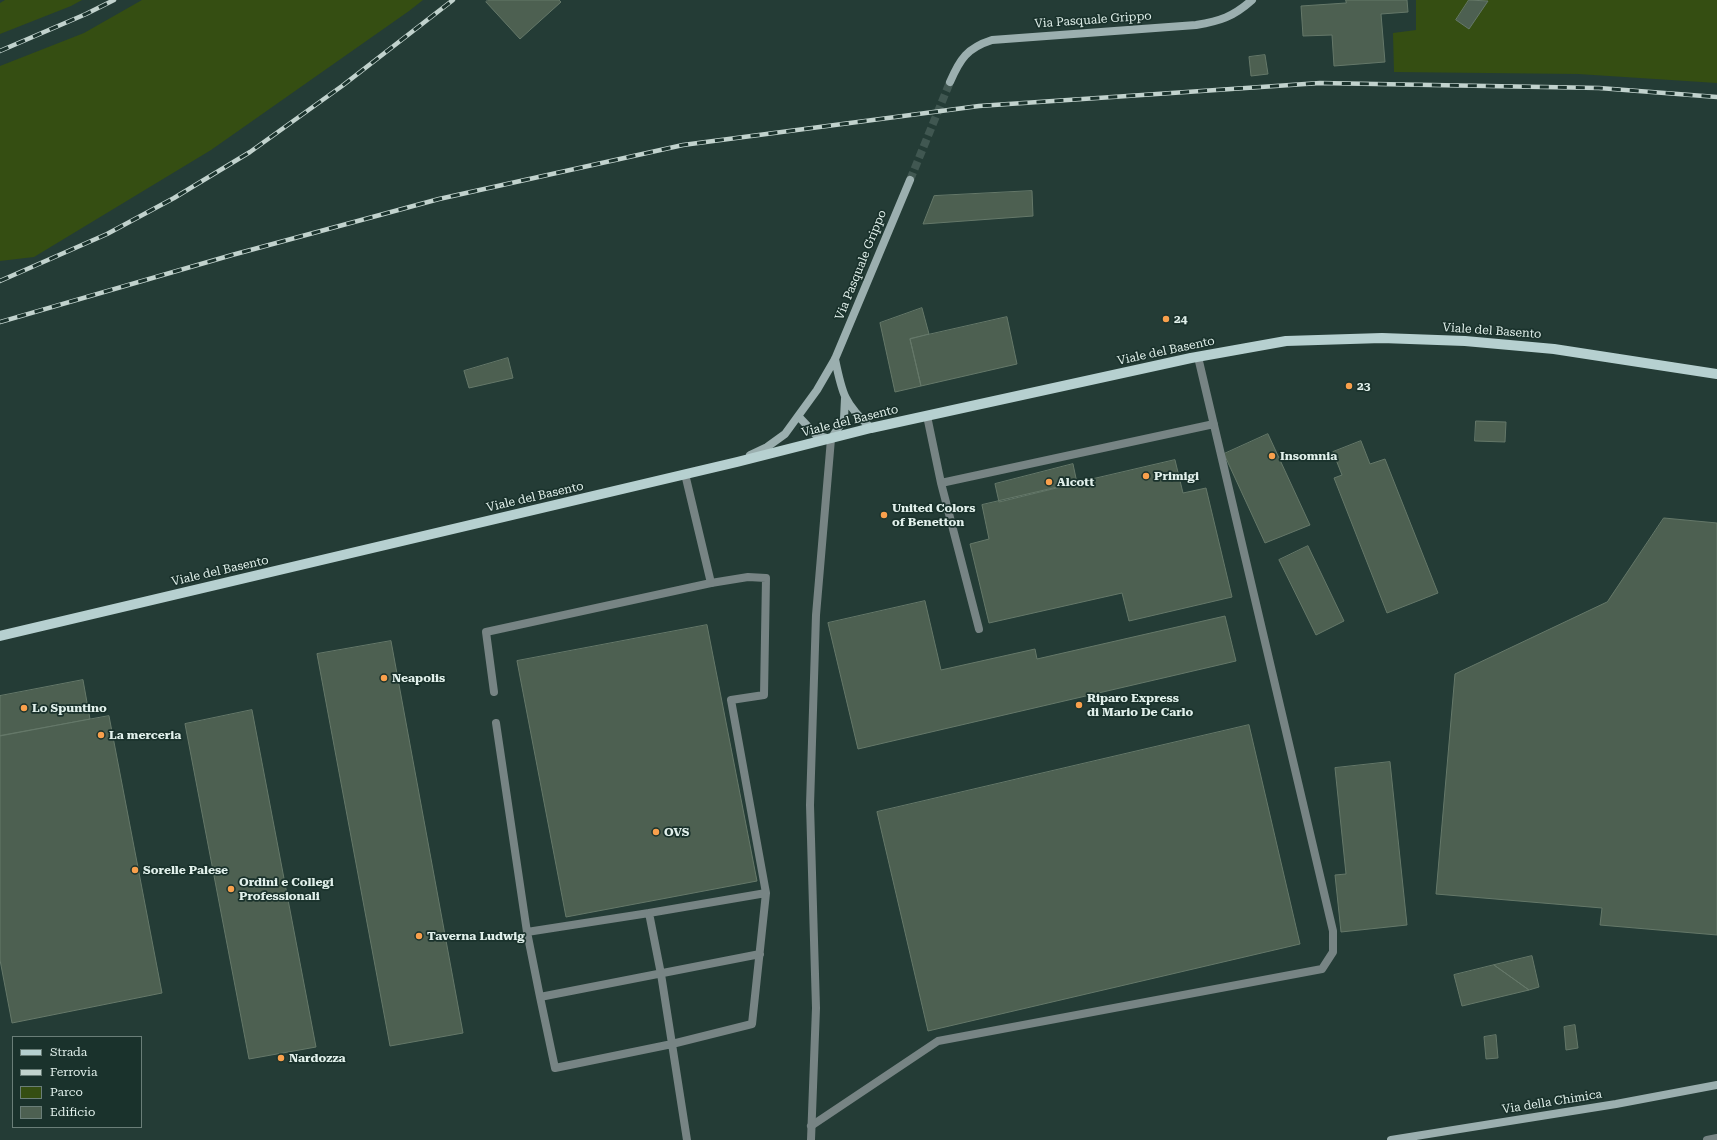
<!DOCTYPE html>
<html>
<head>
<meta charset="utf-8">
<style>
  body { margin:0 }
  #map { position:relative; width:1717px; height:1140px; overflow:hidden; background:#243c36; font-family:"Roboto Serif",serif }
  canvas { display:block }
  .legend { position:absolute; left:12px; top:1036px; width:130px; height:92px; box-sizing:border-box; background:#1a322c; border:1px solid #6a7e78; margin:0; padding:5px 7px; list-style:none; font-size:12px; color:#e1f0eb }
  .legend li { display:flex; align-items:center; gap:8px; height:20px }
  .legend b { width:20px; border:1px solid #6a7e78 }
</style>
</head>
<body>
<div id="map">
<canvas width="1717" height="1140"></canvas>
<ul class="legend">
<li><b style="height:5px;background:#b6d0d0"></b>Strada</li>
<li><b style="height:5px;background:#c1d2cd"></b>Ferrovia</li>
<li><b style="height:11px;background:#354e12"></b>Parco</li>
<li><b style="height:11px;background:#4d6051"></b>Edificio</li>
</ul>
</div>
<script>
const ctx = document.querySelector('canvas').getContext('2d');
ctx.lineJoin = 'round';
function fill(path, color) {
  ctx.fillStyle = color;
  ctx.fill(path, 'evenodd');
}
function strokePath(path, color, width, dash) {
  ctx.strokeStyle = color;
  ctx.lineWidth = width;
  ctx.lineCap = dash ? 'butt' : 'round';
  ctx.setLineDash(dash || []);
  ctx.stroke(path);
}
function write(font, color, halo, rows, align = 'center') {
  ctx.font = font + ' "Roboto Serif",serif';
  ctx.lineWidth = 3.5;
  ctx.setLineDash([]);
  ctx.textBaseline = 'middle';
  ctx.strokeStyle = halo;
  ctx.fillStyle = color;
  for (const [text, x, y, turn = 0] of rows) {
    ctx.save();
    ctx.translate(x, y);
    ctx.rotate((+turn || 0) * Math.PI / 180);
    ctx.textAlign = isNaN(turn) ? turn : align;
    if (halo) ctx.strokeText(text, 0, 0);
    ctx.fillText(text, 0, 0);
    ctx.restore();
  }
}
fill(new Path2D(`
  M5,0h77l-11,6 -71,28v-31z
  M142,0h281l-14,11 -198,139 -177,107 -34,4v-195l84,-33z
  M1416,0h301v83l-139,-9 -184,-2 -1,-39 23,-3z`), '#354e12');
const building = new Path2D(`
  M488,0h71l2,2 -41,37 -34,-37z
  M1346,0h61l1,12 -27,2 4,48 -51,4 -2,-31 -29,1 -2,-30 45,-3z
  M1469,0l19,1 -19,28 -13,-9z
  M1265,55l3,19 -17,2 -2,-19z
  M1032,191l1,25 -110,8 11,-28z
  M922,308l7,26 -19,5 11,47 -26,6 -15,-69z
  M1007,317l10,47 -96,22 -11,-47z
  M508,358l5,20 -44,10 -5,-17z
  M1476,421l30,1 -1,20 -30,-1z
  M1268,434l42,91 -45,18 -41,-89z
  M1361,441l9,23 15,-5 53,134 -51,20 -53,-135 8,-3 -9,-23z
  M1175,460l8,33 23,-5 26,109 -103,24 -7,-28 -133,30 -19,-79 19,-5 -7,-34z
  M1073,464l4,19 -78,19 -4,-18z
  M1664,518l53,5v412l-117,-10 2,-17 -166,-14 19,-220 152,-72z
  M1308,546l36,75 -28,14 -37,-75z
  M925,601l16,69 94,-21 2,10 188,-43 11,45 -378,88 -30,-126z
  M707,625l50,256 -191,36 -49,-256z
  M391,641l72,392 -73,13 -73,-392z
  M83,680l7,39 -90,17v-40z
  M252,710l64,337 -67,12 -64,-335z
  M109,716l53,277 -150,30 -12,-63v-224z
  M1249,725l51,219 -372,87 -51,-219z
  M1390,762l17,163 -66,7 -6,-57 11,-1 -11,-106z
  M1532,956l7,31 -10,3 -35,-25z
  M1494,965l35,25 -67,16 -8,-31z
  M1575,1025l3,23 -12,2 -2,-23z
  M1496,1035l2,23 -12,1 -2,-22z`);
fill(building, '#4d6051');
strokePath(building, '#657869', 1);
strokePath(new Path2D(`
  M910,180l40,-98`), '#405751', 8, [8, 4]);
strokePath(new Path2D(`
  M927,416l14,67 273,-59
  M941,483l38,146
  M494,692l-8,-60 225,-49 -26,-109
  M811,1126l127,-85 384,-72 11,-17v-21l-135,-574`), '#778484', 8);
strokePath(new Path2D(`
  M496,723l31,209 13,65 220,-43
  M527,932l122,-19
  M540,997l15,71 117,-24 -11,-70 -12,-61 117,-20
  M687,1140l-15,-96 80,-20 14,-131 -35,-193 33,-5 2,-117 -18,-1 -37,6
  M811,1140l5,-132 -6,-203 6,-190 15,-176
  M1707,1140l10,-2`), '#778484', 8);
strokePath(new Path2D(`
  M950,82c10,-23 17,-34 42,-42l204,-15c24,-4 37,-8 56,-25
  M835,359c7,34 9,45 36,69
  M799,417l17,18 15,4 13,-20 1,-21
  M750,455l17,-8 18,-13 32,-44 18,-31 75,-179
  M1391,1140l225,-36 101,-19`), '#9bafaf', 8);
strokePath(new Path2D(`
  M0,636l737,-174 134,-34 320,-70 95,-17 96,-3 83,3 89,8 163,25`), '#b6d0d0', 10);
const rail = new Path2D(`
  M0,51l86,-37 28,-14
  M0,281l107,-47 67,-36 76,-46 92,-66 111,-86
  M0,322l232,-67 207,-56 244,-54 296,-39 341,-23 279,5 118,9`);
strokePath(rail, '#c1d2cd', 4.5);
strokePath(rail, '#1a322c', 3, [9]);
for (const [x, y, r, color] of [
  [1166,319,4,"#f9a04c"],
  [1349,386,4,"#f9a04c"],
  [1272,456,4,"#f9a04c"],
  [1146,476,4,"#f9a04c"],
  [1049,482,4,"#f9a04c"],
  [884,515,4,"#f9a04c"],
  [384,678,4,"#f9a04c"],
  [1079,705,4,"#f9a04c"],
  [24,708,4,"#f9a04c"],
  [101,735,4,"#f9a04c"],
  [656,832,4,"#f9a04c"],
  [135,870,4,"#f9a04c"],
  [231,889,4,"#f9a04c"],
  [419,936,4,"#f9a04c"],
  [281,1058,4,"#f9a04c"]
]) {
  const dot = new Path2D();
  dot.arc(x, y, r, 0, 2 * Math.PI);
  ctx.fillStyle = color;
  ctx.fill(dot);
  strokePath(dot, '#1a322c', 1.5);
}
write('12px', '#e1f0eb', '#1a322c', [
  ["Via Pasquale Grippo",1093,20,-4],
  ["Via Pasquale Grippo",861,265,-68],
  ["Viale del Basento",1492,331,4],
  ["Viale del Basento",1166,351,-12],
  ["Viale del Basento",850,421,-14],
  ["Viale del Basento",535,497,-13],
  ["Viale del Basento",220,571,-13],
  ["Via della Chimica",1552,1102,-9]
]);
write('bold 12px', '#e1f0eb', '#1a322c', [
  ["24",1174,319],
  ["23",1357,386],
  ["Insomnia",1280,456],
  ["Primigi",1154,476],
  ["Alcott",1057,482],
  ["United Colors",892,508],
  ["of Benetton",892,522],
  ["Neapolis",392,678],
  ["Riparo Express",1087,698],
  ["di Mario De Carlo",1087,712],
  ["Lo Spuntino",32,708],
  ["La merceria",109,735],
  ["OVS",664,832],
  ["Sorelle Palese",143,870],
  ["Ordini e Collegi",239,882],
  ["Professionali",239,896],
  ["Taverna Ludwig",427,936],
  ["Nardozza",289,1058]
], 'left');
</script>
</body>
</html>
